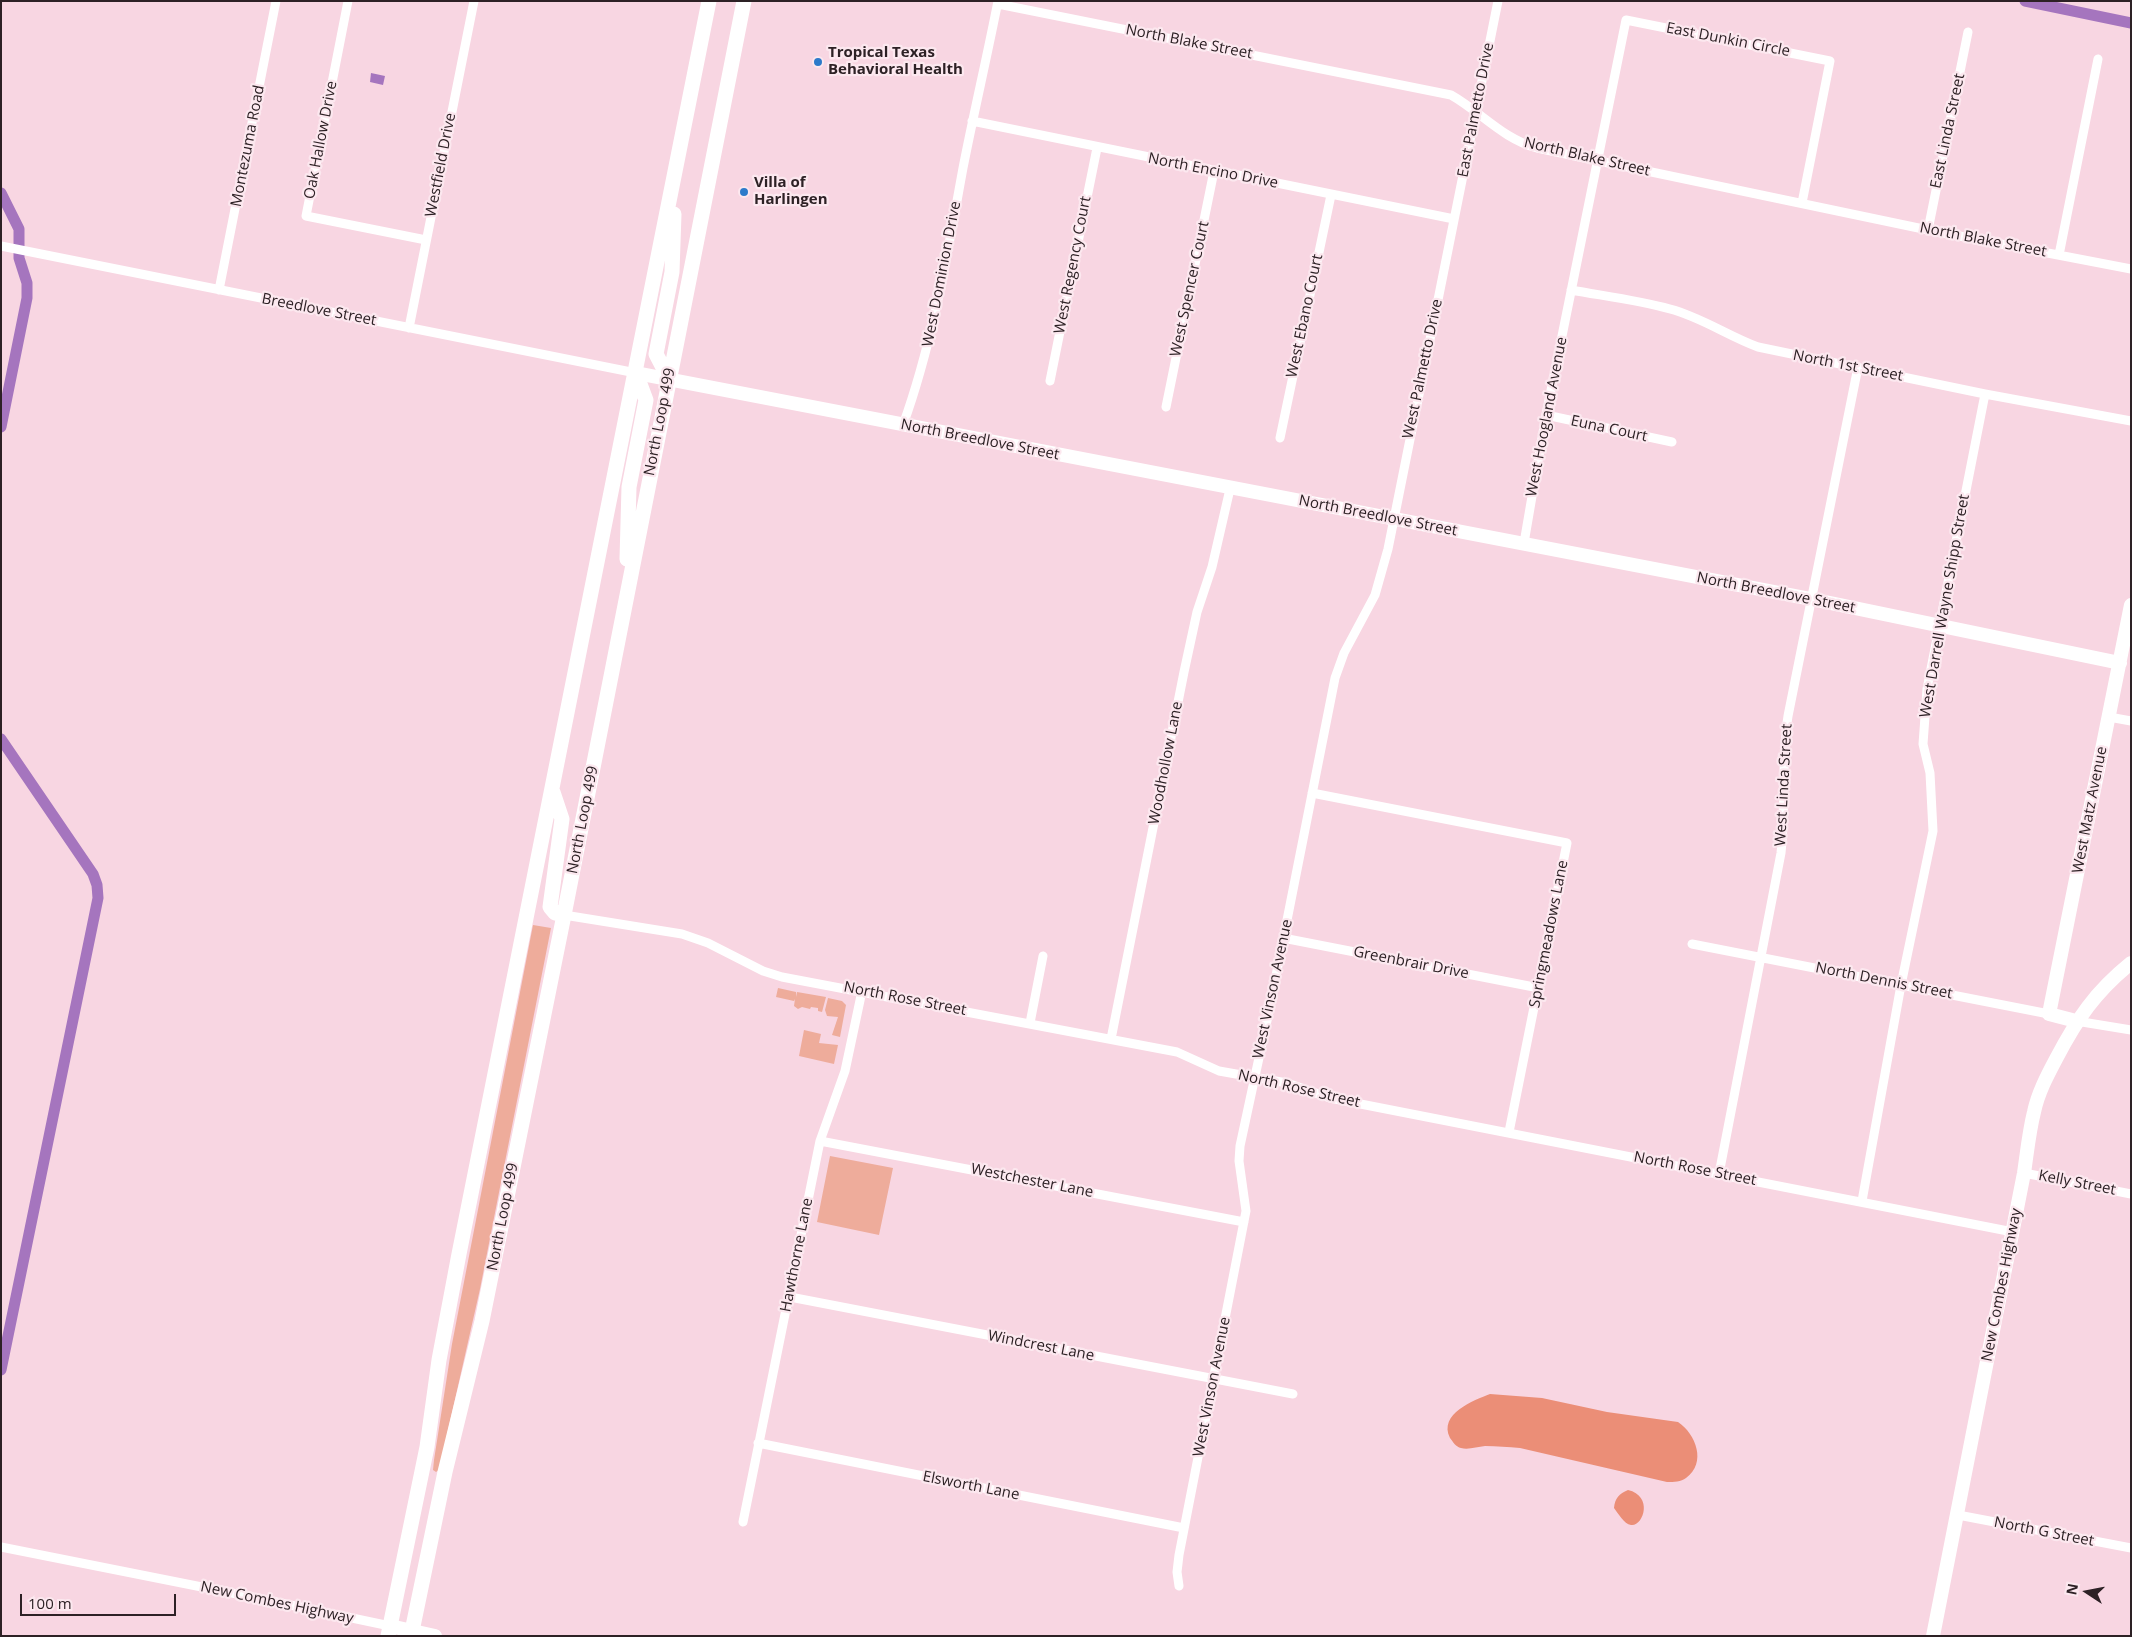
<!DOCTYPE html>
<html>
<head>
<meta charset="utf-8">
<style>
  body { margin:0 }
  #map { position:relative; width:2132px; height:1637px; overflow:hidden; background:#f8d6e2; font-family:"Open Sans",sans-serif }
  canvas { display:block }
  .frame { position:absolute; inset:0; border:2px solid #2d2125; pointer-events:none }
  .north { position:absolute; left:2062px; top:1567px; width:50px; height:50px; -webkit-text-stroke:4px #fce8ef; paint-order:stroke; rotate:281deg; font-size:14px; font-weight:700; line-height:20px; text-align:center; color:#2d2125 }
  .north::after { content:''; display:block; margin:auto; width:18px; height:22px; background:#2d2125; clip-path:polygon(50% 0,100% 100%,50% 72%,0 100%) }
  .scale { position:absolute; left:20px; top:1594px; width:156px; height:22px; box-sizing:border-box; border:2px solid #2d2125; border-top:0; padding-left:6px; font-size:15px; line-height:18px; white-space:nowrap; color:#2d2125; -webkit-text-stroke:4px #fce8ef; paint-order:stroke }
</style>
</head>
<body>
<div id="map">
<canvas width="2132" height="1637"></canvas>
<div class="frame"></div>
<div class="north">N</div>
<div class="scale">100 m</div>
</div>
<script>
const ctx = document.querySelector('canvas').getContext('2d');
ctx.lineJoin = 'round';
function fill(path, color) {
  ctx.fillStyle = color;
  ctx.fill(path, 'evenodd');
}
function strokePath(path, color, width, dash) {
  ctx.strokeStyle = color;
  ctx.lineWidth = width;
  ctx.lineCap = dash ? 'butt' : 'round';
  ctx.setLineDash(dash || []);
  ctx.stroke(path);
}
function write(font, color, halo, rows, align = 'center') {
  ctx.font = font + ' "Open Sans",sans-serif';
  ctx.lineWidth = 4.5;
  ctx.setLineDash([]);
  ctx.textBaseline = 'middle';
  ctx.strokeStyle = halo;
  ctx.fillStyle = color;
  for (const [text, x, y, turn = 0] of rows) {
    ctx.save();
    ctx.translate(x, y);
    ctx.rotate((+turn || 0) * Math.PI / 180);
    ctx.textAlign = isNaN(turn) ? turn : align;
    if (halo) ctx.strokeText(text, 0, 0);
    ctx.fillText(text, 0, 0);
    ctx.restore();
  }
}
fill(new Path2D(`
  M533,925l18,3 -71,361 -41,181 -3,2 -3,-2 1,-10 18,-116z
  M778,988l18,4v5l1,-5 29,5 -4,15 -4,-1v-3l-7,-1 -1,2 -8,-2 -4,2 -4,-3 1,-7 -1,2 -18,-4z
  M828,998l14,3 4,4 -6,32 -8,-2 6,-18 -11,-1 -2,-6z
  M804,1030l17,4 -2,9 19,2 -4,19 -35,-8z
  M830,1156l63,12 -14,67 -62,-13z`), '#eeac9b');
fill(new Path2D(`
  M1490,1394l52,4 65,14 71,10c18,12 29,41 8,56 -5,4 -12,4 -19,4l-147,-34c-12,-1 -23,-2 -35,-2 -8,1 -17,4 -24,2 -5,-1 -8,-6 -11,-10 -12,-24 24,-38 40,-44z
  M1628,1490c26,6 15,37 3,35 -7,-1 -13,-12 -17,-17 1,-10 5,-14 14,-18z`), '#eb8e77');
fill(new Path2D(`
  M371,73l14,3 -2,9 -13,-3z`), '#a575be');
strokePath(new Path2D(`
  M2025,1l106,22
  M1,193l18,36v29l8,25v15l-26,129
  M1,739l92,135 4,11 1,13 -97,472`), '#a575be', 11);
strokePath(new Path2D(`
  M348,1l-42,215 120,24
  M998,4l453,91c30,17 52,44 86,53l391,82 203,39
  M972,121l482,98
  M1928,230l40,-198
  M1,246l635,127
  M2059,255l39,-196
  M219,290l57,-289
  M1571,290c33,6 67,10 99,19 31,8 58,27 88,38l227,47 146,27
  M409,328l65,-327
  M1050,381l47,-233
  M1166,407l48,-236
  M1546,415l126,27
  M903,425c30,-83 44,-170 60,-257 11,-56 24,-111 35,-167
  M1280,438l51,-243
  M1524,543l22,-128 80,-395 204,41 -28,142
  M2109,717l22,4
  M1312,793l255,50 -58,289
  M564,915l118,19 26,9 55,28 19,6 395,75 42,19 68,12 43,15 683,134
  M1283,938l256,50
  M1692,944l357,70
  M2076,1021l55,9
  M1030,1023l13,-67
  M1111,1039l73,-367 13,-60 15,-45 18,-78
  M820,1141l424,81
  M2024,1173l107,21
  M1719,1174l62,-321c5,-46 0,-92 7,-137l70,-349
  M1862,1201l39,-216 32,-154 -3,-58 -7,-29 4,-55 58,-295
  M790,1297l503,97
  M758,1443l426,85
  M1958,1515l173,33
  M743,1522l77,-381 25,-70 17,-80
  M1,1547l256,51 133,28
  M1179,1586l-2,-14 2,-17 67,-344 -7,-50 1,-15 28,-130 67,-338 9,-25 31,-58 13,-46 110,-548`), '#fff', 9);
strokePath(new Path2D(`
  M636,373l1175,226 309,64
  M2076,1021l-27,-7 82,-409
  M390,1626l45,10
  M1933,1636l91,-463c3,-20 5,-41 10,-61 4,-19 13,-36 22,-53 21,-40 39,-67 75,-96`), '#fff', 14);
strokePath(new Path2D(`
  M669,379l-13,-25 16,-82 2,-58
  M627,559l2,-72 17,-87 -10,-27
  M553,792l9,27 -12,88 5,6 9,2
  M388,1636l39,-189 12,-87 20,-106 250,-1253
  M411,1636l34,-164 37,-151 82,-406 180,-914`), '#fff', 15);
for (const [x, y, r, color] of [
  [818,62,5,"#2d7aca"],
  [744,192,5,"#2d7aca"]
]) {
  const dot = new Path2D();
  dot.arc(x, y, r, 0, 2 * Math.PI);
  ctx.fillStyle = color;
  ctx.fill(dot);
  strokePath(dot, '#fce8ef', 2);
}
write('15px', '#2d2125', '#fce8ef', [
  ["East Dunkin Circle",1728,40,11],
  ["North Blake Street",1189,42,11],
  ["East Palmetto Drive",1476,110,-79],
  ["East Linda Street",1948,131,-78],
  ["Oak Hallow Drive",321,140,-79],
  ["Montezuma Road",248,146,-79],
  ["North Blake Street",1587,157,13],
  ["Westfield Drive",441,165,-79],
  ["North Encino Drive",1213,171,11],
  ["North Blake Street",1983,240,11],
  ["West Regency Court",1073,265,-79],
  ["West Dominion Drive",942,274,-79],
  ["West Spencer Court",1190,289,-78],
  ["Breedlove Street",319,310,11],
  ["West Ebano Court",1305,316,-78],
  ["North 1st Street",1848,366,11],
  ["West Palmetto Drive",1423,369,-78],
  ["West Hoogland Avenue",1547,417,-79],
  ["North Loop 499",660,422,-79],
  ["Euna Court",1609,429,12],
  ["North Breedlove Street",980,440,11],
  ["North Breedlove Street",1378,516,11],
  ["North Breedlove Street",1776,593,11],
  ["West Darrell Wayne Shipp Street",1945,606,-80],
  ["Woodhollow Lane",1166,763,-79],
  ["West Linda Street",1784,785,-87],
  ["West Matz Avenue",2090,810,-79],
  ["North Loop 499",583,820,-79],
  ["Springmeadows Lane",1549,934,-79],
  ["Greenbrair Drive",1411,963,11],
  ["North Dennis Street",1884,981,11],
  ["West Vinson Avenue",1273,989,-78],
  ["North Rose Street",905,999,11],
  ["North Rose Street",1299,1089,13],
  ["North Rose Street",1695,1169,11],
  ["Westchester Lane",1032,1181,11],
  ["Kelly Street",2077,1183,11],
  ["North Loop 499",503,1217,-79],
  ["Hawthorne Lane",797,1255,-79],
  ["New Combes Highway",2002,1285,-79],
  ["Windcrest Lane",1041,1346,11],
  ["West Vinson Avenue",1212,1387,-79],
  ["Elsworth Lane",971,1486,11],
  ["North G Street",2044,1532,11],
  ["New Combes Highway",277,1603,12]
]);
write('bold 15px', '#2d2125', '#fce8ef', [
  ["Tropical Texas",828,53],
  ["Behavioral Health",828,70],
  ["Villa of",754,183],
  ["Harlingen",754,200]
], 'left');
</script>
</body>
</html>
